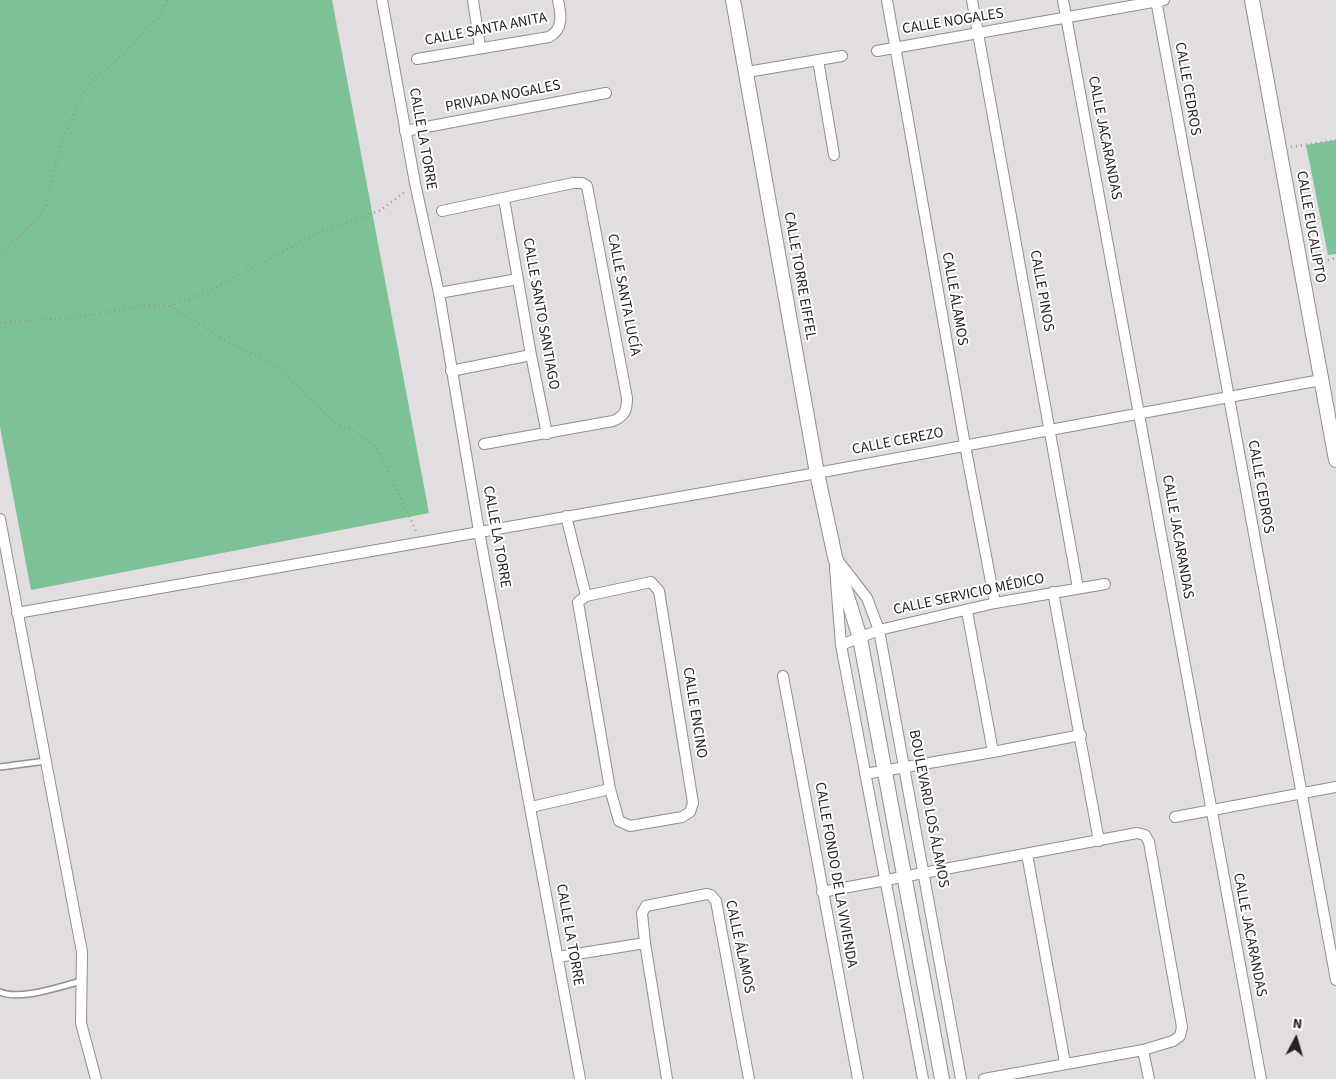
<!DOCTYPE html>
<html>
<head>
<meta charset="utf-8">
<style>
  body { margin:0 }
  #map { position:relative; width:1336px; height:1079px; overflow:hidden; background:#e1dde1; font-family:"Source Sans 3",sans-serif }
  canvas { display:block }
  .north { position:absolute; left:1271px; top:1014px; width:50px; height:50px; -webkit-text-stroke:4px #fff; paint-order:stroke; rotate:6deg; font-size:14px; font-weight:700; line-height:20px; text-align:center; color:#252325 }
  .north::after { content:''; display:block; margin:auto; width:18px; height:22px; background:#252325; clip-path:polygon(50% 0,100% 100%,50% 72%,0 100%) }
</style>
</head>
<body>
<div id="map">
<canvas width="1336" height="1079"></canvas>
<div class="north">N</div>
</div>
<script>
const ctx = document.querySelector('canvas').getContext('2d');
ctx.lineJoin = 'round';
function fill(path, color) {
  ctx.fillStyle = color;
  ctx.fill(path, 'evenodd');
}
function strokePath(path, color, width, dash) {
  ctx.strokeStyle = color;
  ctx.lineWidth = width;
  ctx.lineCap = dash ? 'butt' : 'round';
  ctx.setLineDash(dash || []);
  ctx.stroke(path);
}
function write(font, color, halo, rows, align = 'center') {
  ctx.font = font + ' "Source Sans 3",sans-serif';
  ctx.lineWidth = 4;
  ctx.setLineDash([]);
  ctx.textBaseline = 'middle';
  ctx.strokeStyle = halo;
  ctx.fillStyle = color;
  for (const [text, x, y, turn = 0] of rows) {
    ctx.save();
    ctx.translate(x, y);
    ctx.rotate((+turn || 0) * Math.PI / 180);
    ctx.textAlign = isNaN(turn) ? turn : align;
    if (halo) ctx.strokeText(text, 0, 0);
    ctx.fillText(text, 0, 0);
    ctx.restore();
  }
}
fill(new Path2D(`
  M0,0h332l97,513 -398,77 -31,-163z
  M1336,140v114l-8,1 -22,-110z`), '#7dc296');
const service = new Path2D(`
  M0,767l46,-6
  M0,992c20,9 61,-6 82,-11`);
const minor = new Path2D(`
  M382,0l33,183 24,110 40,238 101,548
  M473,0l7,47
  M887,0l78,445 30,158
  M972,0l106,588
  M1063,0l198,1079
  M1156,0l180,980
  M877,51l287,-51
  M417,59l132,-22c15,-8 12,-23 9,-37
  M818,60l16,95
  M747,72l95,-16
  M405,131l201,-38
  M504,199l27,156 16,79
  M442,211l131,-28h9l5,3 40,212c0,12 -2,18 -14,23l-129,23
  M439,293l79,-14
  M451,371l80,-16
  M566,516l20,80
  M0,519l82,433 -1,71 15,56
  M839,562l28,36 12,32 82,449
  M835,568l6,77 82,434
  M651,582l8,9 34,212 -3,9 -8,5 -52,9 -11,-5 -9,-32 -32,-187 8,-6z
  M1053,592l46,249
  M967,611l26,141
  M17,613l800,-140 504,-93
  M841,645l38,-15 116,-27 110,-19
  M783,676l75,403
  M865,774l128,-22 88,-17
  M531,807l79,-18
  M1175,817l161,-30
  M1027,854l38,209
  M822,892l315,-59 8,2 4,7 33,185 -2,9 -7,5 -30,9 -159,29
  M558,957l87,-14
  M1143,1050l6,29
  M667,1079l-22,-136 -3,-30 4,-7 61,-12 4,1 5,6 33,178`);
const tertiary = new Path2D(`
  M733,0l84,473 18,84 25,81 82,441
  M1252,0l84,460`);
strokePath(service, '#928e91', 8);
strokePath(minor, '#928e91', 12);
strokePath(tertiary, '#928e91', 16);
strokePath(new Path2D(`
  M1291,147l45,-7
  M0,251l24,-18 21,-25 15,-61 24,-57 8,-10 35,-29 21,-25 11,-9 8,-17
  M1323,261l13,-3
  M170,306l39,-15 107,-57 65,-24 25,-19
  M0,323l81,-6 63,-12 26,1 58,36 37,18 19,13 47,46 8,6 16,6 21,15 41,87`), '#999699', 2.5, [1, 4]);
strokePath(service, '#fff', 5);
strokePath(minor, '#fff', 10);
strokePath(tertiary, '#fff', 14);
write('15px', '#252325', '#fff', [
  ["CALLE NOGALES",953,22,-9],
  ["CALLE SANTA ANITA",486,30,-11],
  ["CALLE CEDROS",1187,89,80],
  ["PRIVADA NOGALES",503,97,-11],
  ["CALLE JACARANDAS",1104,138,79],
  ["CALLE LA TORRE",422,139,80],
  ["CALLE EUCALIPTO",1310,227,80],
  ["CALLE TORRE EIFFEL",799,276,80],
  ["CALLE PINOS",1041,291,80],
  ["CALLE SANTA LUCÍA",623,295,79],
  ["CALLE ÁLAMOS",954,299,80],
  ["CALLE SANTO SANTIAGO",540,314,80],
  ["CALLE CEREZO",898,442,-11],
  ["CALLE CEDROS",1260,487,80],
  ["CALLE LA TORRE",496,537,80],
  ["CALLE JACARANDAS",1177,537,80],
  ["CALLE SERVICIO MÉDICO",969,595,-12],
  ["CALLE ENCINO",694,713,81],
  ["BOULEVARD LOS ÁLAMOS",928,809,79],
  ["CALLE FONDO DE LA VIVIENDA",835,875,80],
  ["CALLE LA TORRE",569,935,80],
  ["CALLE JACARANDAS",1249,935,79],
  ["CALLE ÁLAMOS",739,947,78]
]);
</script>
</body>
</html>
